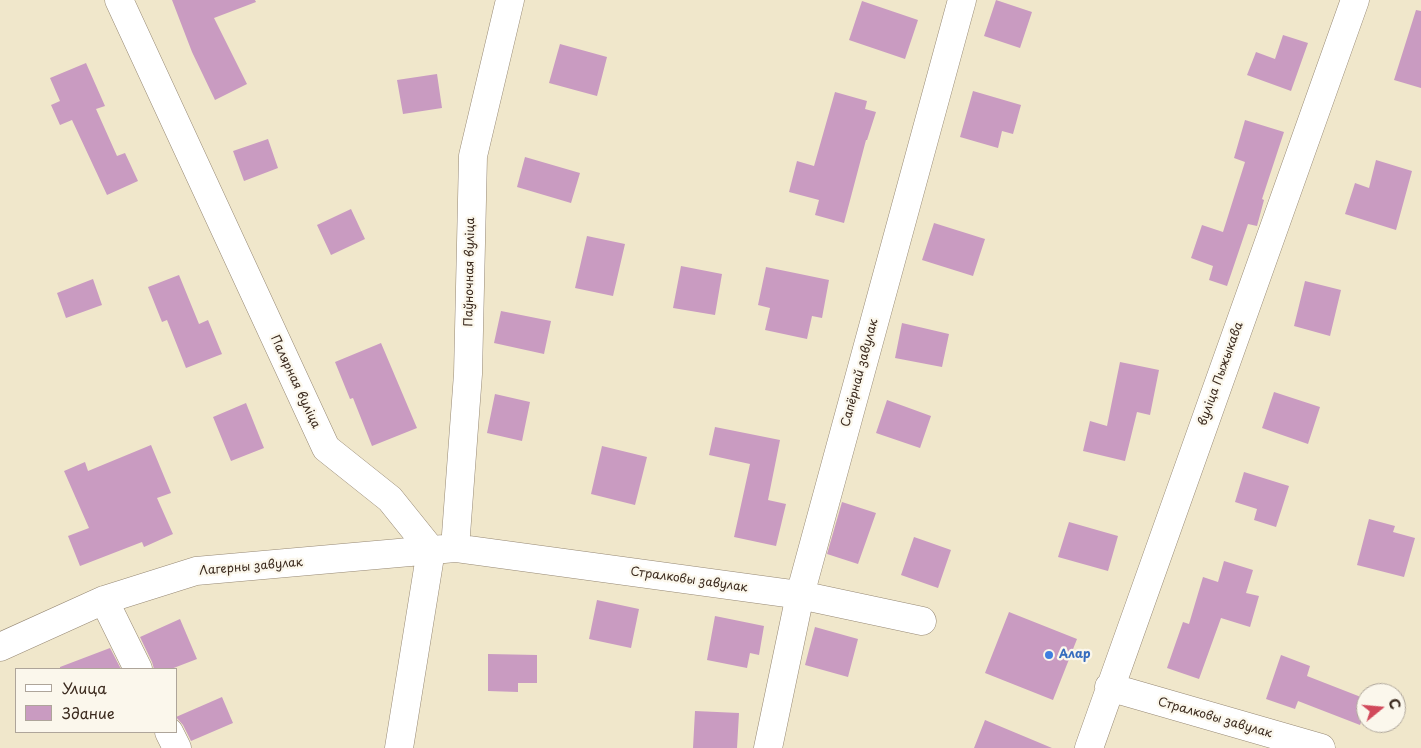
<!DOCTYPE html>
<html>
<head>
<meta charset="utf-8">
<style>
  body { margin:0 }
  #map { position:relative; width:1421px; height:748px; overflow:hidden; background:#f0e7cb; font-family:"Playpen Sans",sans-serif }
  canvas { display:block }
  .legend { position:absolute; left:15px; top:668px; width:162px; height:65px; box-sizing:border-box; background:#fbf7ec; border:1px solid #aea59a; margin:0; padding:6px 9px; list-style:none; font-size:15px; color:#3b2a1e }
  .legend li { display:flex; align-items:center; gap:10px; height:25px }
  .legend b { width:25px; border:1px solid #aea59a }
  .north { position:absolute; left:1356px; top:683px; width:50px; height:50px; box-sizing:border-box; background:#fbf7ec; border:1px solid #aea59a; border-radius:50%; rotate:73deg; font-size:14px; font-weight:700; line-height:20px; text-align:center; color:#3b2a1e }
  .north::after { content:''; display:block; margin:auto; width:18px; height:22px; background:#d1495b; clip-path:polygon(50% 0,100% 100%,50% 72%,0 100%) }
</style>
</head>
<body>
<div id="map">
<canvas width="1421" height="748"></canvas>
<ul class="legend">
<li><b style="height:6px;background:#fff"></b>Улица</li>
<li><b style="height:14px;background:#c99bc1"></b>Здание</li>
</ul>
<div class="north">С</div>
</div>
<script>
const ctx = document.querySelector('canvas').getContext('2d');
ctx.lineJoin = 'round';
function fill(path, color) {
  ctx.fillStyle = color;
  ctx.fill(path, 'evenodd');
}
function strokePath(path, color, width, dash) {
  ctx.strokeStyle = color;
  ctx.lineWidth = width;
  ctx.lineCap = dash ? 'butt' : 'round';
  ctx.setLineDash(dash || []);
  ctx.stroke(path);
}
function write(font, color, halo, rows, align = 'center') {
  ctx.font = font + ' "Playpen Sans",sans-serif';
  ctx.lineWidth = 4.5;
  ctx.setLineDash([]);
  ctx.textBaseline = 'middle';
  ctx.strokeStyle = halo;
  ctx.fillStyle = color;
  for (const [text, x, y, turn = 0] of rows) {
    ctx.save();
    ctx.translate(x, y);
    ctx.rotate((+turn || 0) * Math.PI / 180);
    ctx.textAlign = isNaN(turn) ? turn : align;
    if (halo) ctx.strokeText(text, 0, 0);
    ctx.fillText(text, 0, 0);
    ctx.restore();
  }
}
fill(new Path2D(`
  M172,0h83l1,2 -42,16 33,66 -32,16 -23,-48z
  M996,0l36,12 -12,36 -36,-12z
  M862,1l56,19 -13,39 -56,-19z
  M1416,10l5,1v77l-27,-8z
  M1283,35l25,8 -17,48 -44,-16 9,-23 19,7z
  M560,44l47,13 -10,39 -48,-13z
  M86,63l19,43 -9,3 21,47 8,-3 13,28 -31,14 -35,-75 -12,5 -9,-20 9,-4 -10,-23z
  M437,74l5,34 -39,6 -6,-34z
  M973,91l48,14 -8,29 -11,-3 -4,17 -38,-11z
  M835,92l32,9 -2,8 11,3 -9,28h-1l-22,83 -29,-8 4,-15 -30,-8 8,-31 17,5z
  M1245,120l39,12 -22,67 2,1 -7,26 -9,-2 -21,62 -18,-6 4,-14 -22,-8 11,-33 21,7 22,-70 -11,-4z
  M268,139l10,29 -34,13 -11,-30z
  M525,157l55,16 -9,30 -54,-16z
  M1376,160l36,11 -16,59 -51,-16 10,-31 14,5z
  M351,209l14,30 -34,16 -14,-30z
  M934,223l51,16 -12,37 -51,-16z
  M587,236l38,8 -12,52 -38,-8z
  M681,266l41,8 -7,41 -42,-7z
  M766,267l63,13 -7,38 -10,-2 -5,23 -42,-9 5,-22 -12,-3z
  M179,275l20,49 9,-4 14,34 -36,14 -19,-48 -5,2 -14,-35z
  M93,279l9,26 -36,13 -9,-25z
  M1305,281l36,9 -11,46 -36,-10z
  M501,311l50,10 -7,33 -50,-11z
  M902,323l47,11 -7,33 -47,-9z
  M381,343l36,85 -45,18 -19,-48 -3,1 -15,-37z
  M1120,362l39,8 -9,45 -13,-3 -12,49 -42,-10 7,-30 17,5z
  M1274,392l46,15 -12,37 -46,-16z
  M495,394l35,8 -8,39 -35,-8z
  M887,400l44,16 -11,32 -44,-15z
  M246,403l18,45 -33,13 -18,-44z
  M715,427l65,13 -12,60 18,4 -10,42 -42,-9 16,-73 -41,-9z
  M151,445l20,48 -14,5 16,36 -29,13 -2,-5 -62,24 -12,-30 21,-8 -25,-57 21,-9 3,9z
  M602,446l45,11 -12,48 -44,-11z
  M1244,472l45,14 -13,41 -22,-7 3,-11 -22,-7z
  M842,502l34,11 -18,51 -31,-10z
  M1369,519l26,7 -2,6 22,6 -11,39 -47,-12z
  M1069,522l49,14 -10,35 -50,-14z
  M914,537l37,13 -13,38 -37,-13z
  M1224,561l29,9 -7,23 13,3 -9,31 -29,-9 -22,61 -32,-11 16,-46 6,2 14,-47 15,5z
  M597,600l42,9 -8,39 -42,-9z
  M1009,612l68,27 -24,61 -68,-27z
  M715,616l49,10 -5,29 -9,-2 -3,15 -40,-8z
  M180,619l17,40 -26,10h-17l-2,-7 -12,-25z
  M815,627l43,12 -10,38 -43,-12z
  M110,648l11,21h-61v-2z
  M488,654l49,1v28h-19v9l-30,-1z
  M1281,655l29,11 -3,10 59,23v10l-6,16 -62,-24 -3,8 -29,-10z
  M222,697l11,26 -42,18 -8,-16 -7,-8z
  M695,711l44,2 -2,35h-44z
  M985,720l67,28h-78z`), '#c99bc1');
const minor = new Path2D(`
  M119,0l207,448 64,51 41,51 -32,198
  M455,548l13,-174 5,-218 37,-156
  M104,600l34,69
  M0,647l104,-47 92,-29 259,-23 345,47 122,26
  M1109,687l212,61
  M169,732l8,16
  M768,748l32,-153 162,-595
  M1089,748l266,-748`);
strokePath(minor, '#968874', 29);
strokePath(minor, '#fff', 28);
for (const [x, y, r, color] of [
  [1049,655,5,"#3f7fe0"]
]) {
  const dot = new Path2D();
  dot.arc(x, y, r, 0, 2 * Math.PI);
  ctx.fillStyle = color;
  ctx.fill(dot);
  strokePath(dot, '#fbf7ec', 2);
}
write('12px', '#3b2a1e', '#fbf7ec', [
  ["Паўночная вуліца",470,272,-89],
  ["Сапёрнай завулак",860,373,-75],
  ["вуліца Пыжыкава",1221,374,-70],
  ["Палярная вуліца",295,382,65],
  ["Лагерны завулак",251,567,-5],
  ["Стралковы завулак",689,580,8],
  ["Стралковы завулак",1215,718,16]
]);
write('bold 12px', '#366cbe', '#fbf7ec', [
  ["Алар",1059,655]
], 'left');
</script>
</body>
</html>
